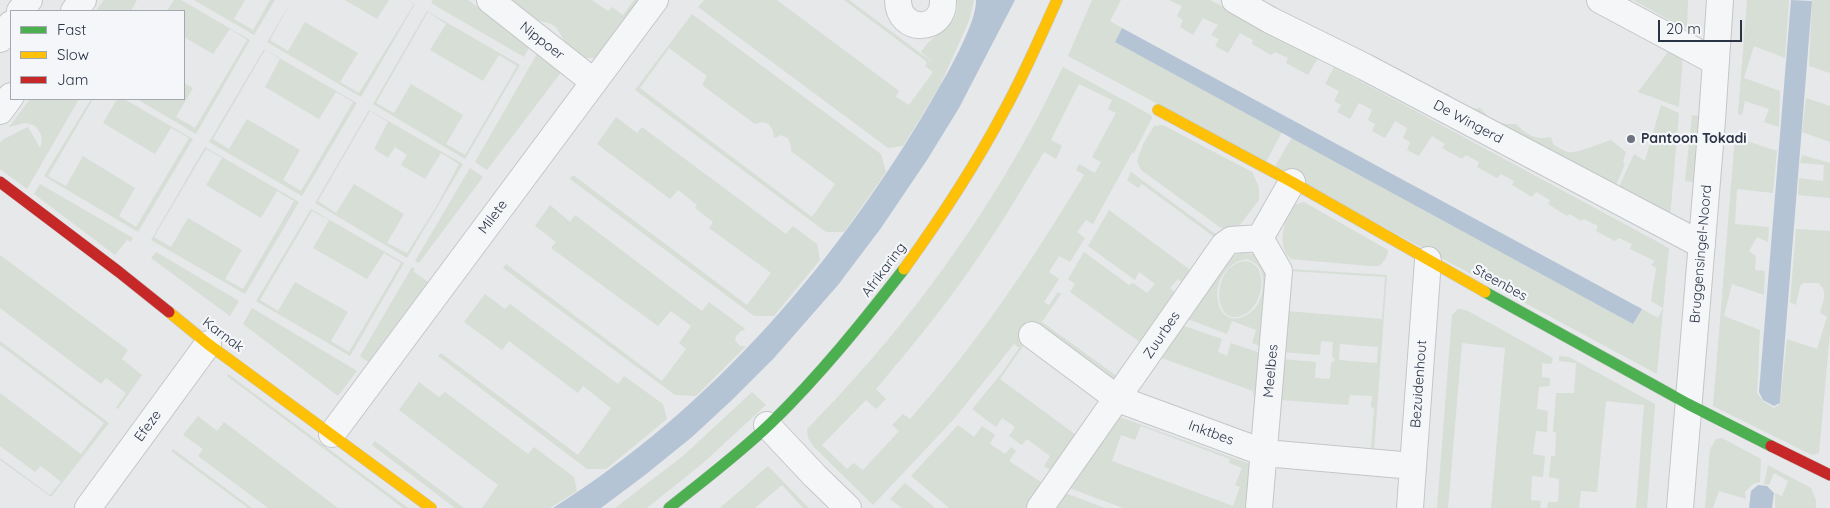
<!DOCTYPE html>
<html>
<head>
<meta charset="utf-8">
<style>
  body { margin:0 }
  #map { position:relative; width:1830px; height:508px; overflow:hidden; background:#e6e8ea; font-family:Quicksand,sans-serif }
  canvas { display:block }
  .legend { position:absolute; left:10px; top:10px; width:175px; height:90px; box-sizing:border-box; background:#f4f6f9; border:1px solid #a4a8b1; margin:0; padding:6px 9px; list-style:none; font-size:15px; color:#2b3445 }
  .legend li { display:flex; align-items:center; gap:10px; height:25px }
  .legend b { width:25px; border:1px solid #a4a8b1 }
  .scale { position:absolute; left:1658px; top:20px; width:84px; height:22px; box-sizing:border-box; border:2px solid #2b3445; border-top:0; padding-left:6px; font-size:15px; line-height:18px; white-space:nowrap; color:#2b3445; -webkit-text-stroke:4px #f4f6f9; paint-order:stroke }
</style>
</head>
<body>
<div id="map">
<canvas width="1830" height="508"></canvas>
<ul class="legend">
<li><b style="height:6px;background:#4caf50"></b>Fast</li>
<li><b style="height:6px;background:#ffc107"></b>Slow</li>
<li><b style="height:6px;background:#c62828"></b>Jam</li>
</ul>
<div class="scale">20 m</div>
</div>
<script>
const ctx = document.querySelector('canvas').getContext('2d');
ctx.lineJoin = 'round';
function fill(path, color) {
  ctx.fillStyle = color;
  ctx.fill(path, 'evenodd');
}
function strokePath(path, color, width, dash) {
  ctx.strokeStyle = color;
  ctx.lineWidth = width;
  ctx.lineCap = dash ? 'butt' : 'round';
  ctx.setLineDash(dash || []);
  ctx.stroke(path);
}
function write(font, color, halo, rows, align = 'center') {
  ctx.font = font + ' Quicksand,sans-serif';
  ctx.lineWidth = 4.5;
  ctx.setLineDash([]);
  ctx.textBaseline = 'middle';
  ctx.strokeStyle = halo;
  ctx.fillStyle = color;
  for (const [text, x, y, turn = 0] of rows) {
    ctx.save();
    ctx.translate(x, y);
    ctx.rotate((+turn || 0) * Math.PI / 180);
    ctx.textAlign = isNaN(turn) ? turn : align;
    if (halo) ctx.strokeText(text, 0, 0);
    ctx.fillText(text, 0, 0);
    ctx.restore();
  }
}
fill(new Path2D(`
  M104,0h33l-6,11h-35z
  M174,0h7l69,40 -54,94 -59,-35h47v-16l9,5 -17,29 19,11 52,-88 -17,-11 -17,25 -29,-17v-26h-17z
  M194,0h51l-11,19 19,11 17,-30h5l-21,35z
  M292,0l-22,40 18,11 17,-29 53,31 -18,29 19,11 55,-89 -7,-4 8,4 -54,93 -94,-55z
  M345,0h44l-12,19z
  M433,0h35l62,46 -6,11 -93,-54z
  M513,0h79l16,11 4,-4 11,8 11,-15h7l-43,58h-13l-17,-11 -12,-20 -7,-4 -18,-4 -14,-11z
  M704,0h73l122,91 -3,6 13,8 24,-33 -8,-6 2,-4 -83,-62h5l86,64 -14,-12c3,-4 6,-9 10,-12 15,-12 29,-18 26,-40h17l-5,21 -27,60 -2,-6 2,8 -39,63 -15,2 -190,-141z
  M1092,0h29l-11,21 12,7 -7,14 167,90 -16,30 -198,-106z
  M1169,0h41l108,58 -10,17 -22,-12 2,-5 -13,-6 -4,3 -19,-11 1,-4 -13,-7 -12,20 -13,-7 4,-7 -8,-4 7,-10 -15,-7 -10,17 -13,-8 3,-7 -6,-4 5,-10z
  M1633,0h55l-1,28 -5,-1z
  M1747,0h42l-4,58 -31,-12 -10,32 36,13 -1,36 -15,-5 5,-13 -24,-8 -3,14 -4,-1z
  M1812,0h18v73l-21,-7z
  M427,11l93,54 -55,94 -92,-55zM428,12l18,12 -16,26 53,31 16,-26 18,11 -52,89 -19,-11 17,-29 -52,-31 -17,29 -18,-10z
  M692,14l189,140 5,18 -42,60h-18l-191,-142zM669,48l38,28 -5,9 53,39 8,-2 6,2 4,7 1,7 7,-3 7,3 3,8v5l44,33 -23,33 -172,-129z
  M1671,48l12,7 -4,52 -41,-15z
  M264,49l93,54 -55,93 -93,-54zM265,50l15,9 -15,28 54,32 17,-27 17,10 -52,89 -18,-11 17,-30 -53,-31 -18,30 -16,-10z
  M538,52l24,19 -75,99 -12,-8z
  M1063,67l88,48 1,3 -18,35h-2l-39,71 -7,-4 -9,12 8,6 -15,24 -11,-6 -10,16 10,7 -15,23 5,3 9,-13 3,2 -19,28 76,55 23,-34 -71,-51 5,-8 -7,-5 16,-27 45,33 4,-2 14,10 8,-9 -16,-12 -4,8 -47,-34 21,-36 84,62 24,-33 -75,-55 -4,4 -11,-8 4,-8 90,66 -35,47 -8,-6 -8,9 9,8 -62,85 -80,-59 -15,20 81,59 -77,107h-77l-38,-32 47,-51 16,12 8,-11 13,9 -5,9 15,10 6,-7 5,4 -7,10 32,21 9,-12 -6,-4 6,-10 -23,-17 -5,6 -13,-9 6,-9 -13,-9 -6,9 -24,-18 29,-35 18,-26 -5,-4 -60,75 -81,86 -59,-58 -6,-9 -1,-9c87,-88 162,-187 221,-294 13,-22 23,-45 35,-68zM1079,84l33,16 -4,9 8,4 -24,44 9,5 -6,11 -16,-9 -3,6 8,5c-52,86 -107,169 -174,244l-7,-5 -11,11 7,6 -36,39 -9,-7 -7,6 -25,-24 44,-45 10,9 10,-10 -10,-10c31,-37 62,-74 90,-114 28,-39 53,-81 78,-123l12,7 6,-13 -11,-6zM1024,345l76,56 -24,34 -76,-56z
  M1334,67l335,181 -7,72 -4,-2 5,-10 -12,-7 5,-33 -5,-3 4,-4 -25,-12 2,-5 -13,-6 -4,3 -19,-10 2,-5 -14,-7 -3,2 -11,-7 -3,2 -19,-12 2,-4 -14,-8 -4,5 -20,-12 2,-4 -13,-7 -4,4 -20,-11 2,-5 -13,-7 -4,4 -20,-11 3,-4 -13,-8 -13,20 -12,-6 3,-8 -7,-4 4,-10 -12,-7 -10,17 -13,-7 3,-7 -7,-4 4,-10 -13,-7 -9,16 -13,-7 4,-7 -7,-4 5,-10 -14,-7z
  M1447,93c10,9 20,18 33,15 10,12 20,17 36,16 10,10 19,17 35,13l2,7c5,3 10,7 15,8 7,2 34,-9 43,-12l15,12 -3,10 2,2 -11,26 -177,-96z
  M1806,98l24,8v36l-28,-10z
  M30,99h49l-52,90 -27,-20v-26l4,-4 24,-12 12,21c4,-10 1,-16 -6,-23l-9,-2 -16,4z
  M91,99h2l-45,77 18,10 17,-30 52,32 -16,28 17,11 53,-89 -18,-10 -16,26 -52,-31 14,-24h7l69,40 -55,93 -94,-56z
  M1661,105l18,8 -9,106 -53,-28 17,-37 11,7z
  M369,110l94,54 -56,94 -92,-55zM370,111l18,11 -14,27 14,9 7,-11 12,8 -6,10 24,14 16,-26 18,11 -23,43 -29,46 -20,-10 17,-29 -50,-30 -18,29 -18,-12z
  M1692,115l8,1 -6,66 -9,-1z
  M616,117l21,16 5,-6 144,107 7,-8 24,18 3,16 -46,56h-20l-184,-137 3,-4 174,130 24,-32 -62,-45 4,-6 -18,-14 2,-3 -19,-15 -8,9 -73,-55z
  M1163,125l89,47 7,15v13l-20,26 -7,3 -11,-1 -80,-58 -4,-9 6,-17 11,-18z
  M1292,137l341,187 9,-15 20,11 -5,54 -383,-206z
  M1735,137l42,14 -4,42 -36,-4 -2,35 34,3 -1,15 -11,-5 -8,14 7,5 -1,14 10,1 -1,24 -32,-11 -8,32 36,14 -3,63 6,8 11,7 6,-4 7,-65 30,10 10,-32 -7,-4c3,-11 9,-22 -2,-30h-15l-3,3 -4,19 -6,-3 6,-73 34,2v102l-11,120 -7,2 -99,-49z
  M205,147l94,55 -54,92 -94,-54zM206,149l16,9 -16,27 55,33 16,-27 17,10 -51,88 -18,-10 17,-29 -54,-32 -17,29 -17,-10z
  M1802,155l28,8v35l-32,-3 1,-17 24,3 1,-16 -24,-2z
  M470,168l13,9 -64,86 -4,-2z
  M40,184l93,54 -2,4 -4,-2 -12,15 -81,-61z
  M1304,202l84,48c0,7 -4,12 -9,16h-10l-78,-7c-16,-14 -5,-36 -1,-53z
  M550,205l20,17 5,-7 127,96 7,-9 35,26 1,2 -4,1 -5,5 -1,4 5,6h6l-50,50 -21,-1 -172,-127 3,-4 156,117 24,-32 -7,-6 12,-17 -20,-15 -13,15 -107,-78 5,-6 -21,-16z
  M311,209l93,54 -54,93 -94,-55zM312,211l17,9 -16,28 54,31 17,-26 17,10 -52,89 -18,-11 17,-29 -53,-30 -17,29 -18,-11z
  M156,252l83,49 -9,15 -79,-58z
  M1240,253l15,1 13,14 -4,79 -12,-4 4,-13 -24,-9 -5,13 -42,-16 46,-61zM1246,259c12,4 17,10 17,23 0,8 -1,14 -5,22 -11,17 -35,22 -40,-2 -4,-20 8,-39 28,-43z
  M0,255l128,95 -6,9 20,16 -24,34 -2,-1 10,-15 -20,-15 -5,6 -101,-76z
  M1244,261c29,1 19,54 -8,56 -6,0 -10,-1 -13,-7 -5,-9 -5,-20 -1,-30 3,-10 12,-17 22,-19z
  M412,267l3,2 -2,2 15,11 -60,80 -8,-6z
  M1288,269l99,6 -13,175 -100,-6 7,-85 35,3 -1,16 15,1 1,-16 4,-3 -3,-4 1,-14 -12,-1 -1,14 -38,-3zM1290,271l95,6 -3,42 -95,-8zM1340,344l38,3 -1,16 -38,-3zM1350,395l22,1 -1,11 3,1 -3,41 -94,-8 4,-41 67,5z
  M485,294l20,15 5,-5 108,80 6,-8 39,28 4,15 -61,50h-19l-149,-113 3,-3 137,102 33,-47 -28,-22 -5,7 -69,-52 -7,9 -38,-28z
  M252,308l105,63 -19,25 -95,-72z
  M1458,309h3l7,2 85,47 -2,6 -9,-1v14l8,1v8l-11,1 -2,22 11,2 -1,21 -11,-1 -3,23 12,2 -2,21 -11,-1 -1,24 10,1 -1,7h-49l14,-160 -43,-5 -14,165h-11l15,-193z
  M1181,325l41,14 -4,13 9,4 4,-13 32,11 -4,44 -6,-3v-4l-94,-34z
  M0,341l109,82 -58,74 -51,-37v-2l50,37 11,-13 -20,-16 -6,6 -35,-26v-53l81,61 23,-31 -104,-78z
  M1559,356l10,1 86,47 -8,104h-11l8,-103 -38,-4 -9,91 -16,-1 -2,17h-32l1,-6h10l1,-23 -10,-2 2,-21h4l1,-24h-3l3,-39h18l2,-30 -17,-2z
  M228,374l180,134h-5l-176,-132z
  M419,382l20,15 6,-5 83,62 6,-7 40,30 3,14 -27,17h-68l16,-23 -99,-75z
  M752,392l14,13 -63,58 -56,45h-32l68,-52z
  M198,416l19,15 7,-9 114,86h-70l-70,-52 5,-7 -20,-14z
  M1117,416l133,48 -3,44h-124l-54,-20zM1141,426l89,33 -1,4 13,5 -7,17 5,2 -7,19 -121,-45 9,-26 14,5z
  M1722,438l39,21 -1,23 -7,2 -8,8 1,7 -27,-8 -6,17h-8l5,-59 6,-10z
  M375,441l89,67h-9l-83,-63z
  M173,449l79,59h-4l-77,-57z
  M1768,465l43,23 5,12v8h-41v-15l7,3 6,-15 -14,-8 -5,12 -5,-1z
  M768,466l41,42h-6l-21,-23 -27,23h-35z
  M905,483l30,25h-33l-12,-9z
  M1065,493l40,15h-50z`), '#d6ded6');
fill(new Path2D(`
  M976,0h39l-56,108 -32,52 -46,68 -43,57 -64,73 -41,41 -41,38 -47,38 -44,33h-48c159,-100 285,-247 379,-408 13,-22 45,-77 44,-100z
  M1791,0l21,1 -32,400v2l-6,3 -11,-6 -4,-8z
  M1122,28l520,281 -9,15 -518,-282z
  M1758,485l9,1 7,7 -2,15h-23l2,-17z`), '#b4c4d5');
const street = new Path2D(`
  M490,0l104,82
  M898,0c0,34 47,33 45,0
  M1235,0l35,20 95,47 337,178
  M1600,0l116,62
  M20,11l9,-11
  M74,11l9,-11
  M0,39l11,-15
  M0,111l11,-15
  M1032,335l86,64 147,54 148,13
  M767,425l48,51 33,32
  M332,434l323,-434
  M88,508l120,-164
  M1040,508l184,-263 7,-5 29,-2 32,-56
  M1259,508l20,-237 -19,-33
  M1410,508l18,-248
  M1680,508l32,-388 8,-120`);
const fast = new Path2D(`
  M1485,292l203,112 83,42
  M669,508c35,-28 71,-55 103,-86 48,-47 90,-99 132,-153`);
const slow = new Path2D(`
  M1158,110l134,72 193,110
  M904,269c36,-50 71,-103 100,-158 20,-36 36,-74 53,-111
  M169,312l39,32 223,164`);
const jam = new Path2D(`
  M0,182l119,90 50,40
  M1771,446l59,29`);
strokePath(street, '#c4c6c8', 28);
strokePath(fast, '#c4c6c8', 12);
strokePath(slow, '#c4c6c8', 12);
strokePath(jam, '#c4c6c8', 12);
strokePath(street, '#f5f6f7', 26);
strokePath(fast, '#4caf50', 11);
strokePath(slow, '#ffc107', 11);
strokePath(jam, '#c62828', 11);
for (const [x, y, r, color] of [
  [1631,139,5,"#6c737f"]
]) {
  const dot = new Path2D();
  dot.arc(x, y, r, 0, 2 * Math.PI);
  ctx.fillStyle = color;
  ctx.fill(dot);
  strokePath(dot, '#f4f6f9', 2);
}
write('14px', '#2b3445', '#f4f6f9', [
  ["Nippoer",542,41,38],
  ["De Wingerd",1468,122,28],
  ["Milete",493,217,-53],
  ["Bruggensingel-Noord",1701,254,-85],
  ["Afrikaring",884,270,-53],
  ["Steenbes",1500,283,29],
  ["Karnak",223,335,37],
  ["Zuurbes",1162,335,-56],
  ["Meelbes",1271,371,-85],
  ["Bezuidenhout",1419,384,-86],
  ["Efeze",148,426,-54],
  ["Inktbes",1211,433,20]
]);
write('bold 14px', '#2b3445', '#f4f6f9', [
  ["Pantoon Tokadi",1641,139]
], 'left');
</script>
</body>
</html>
